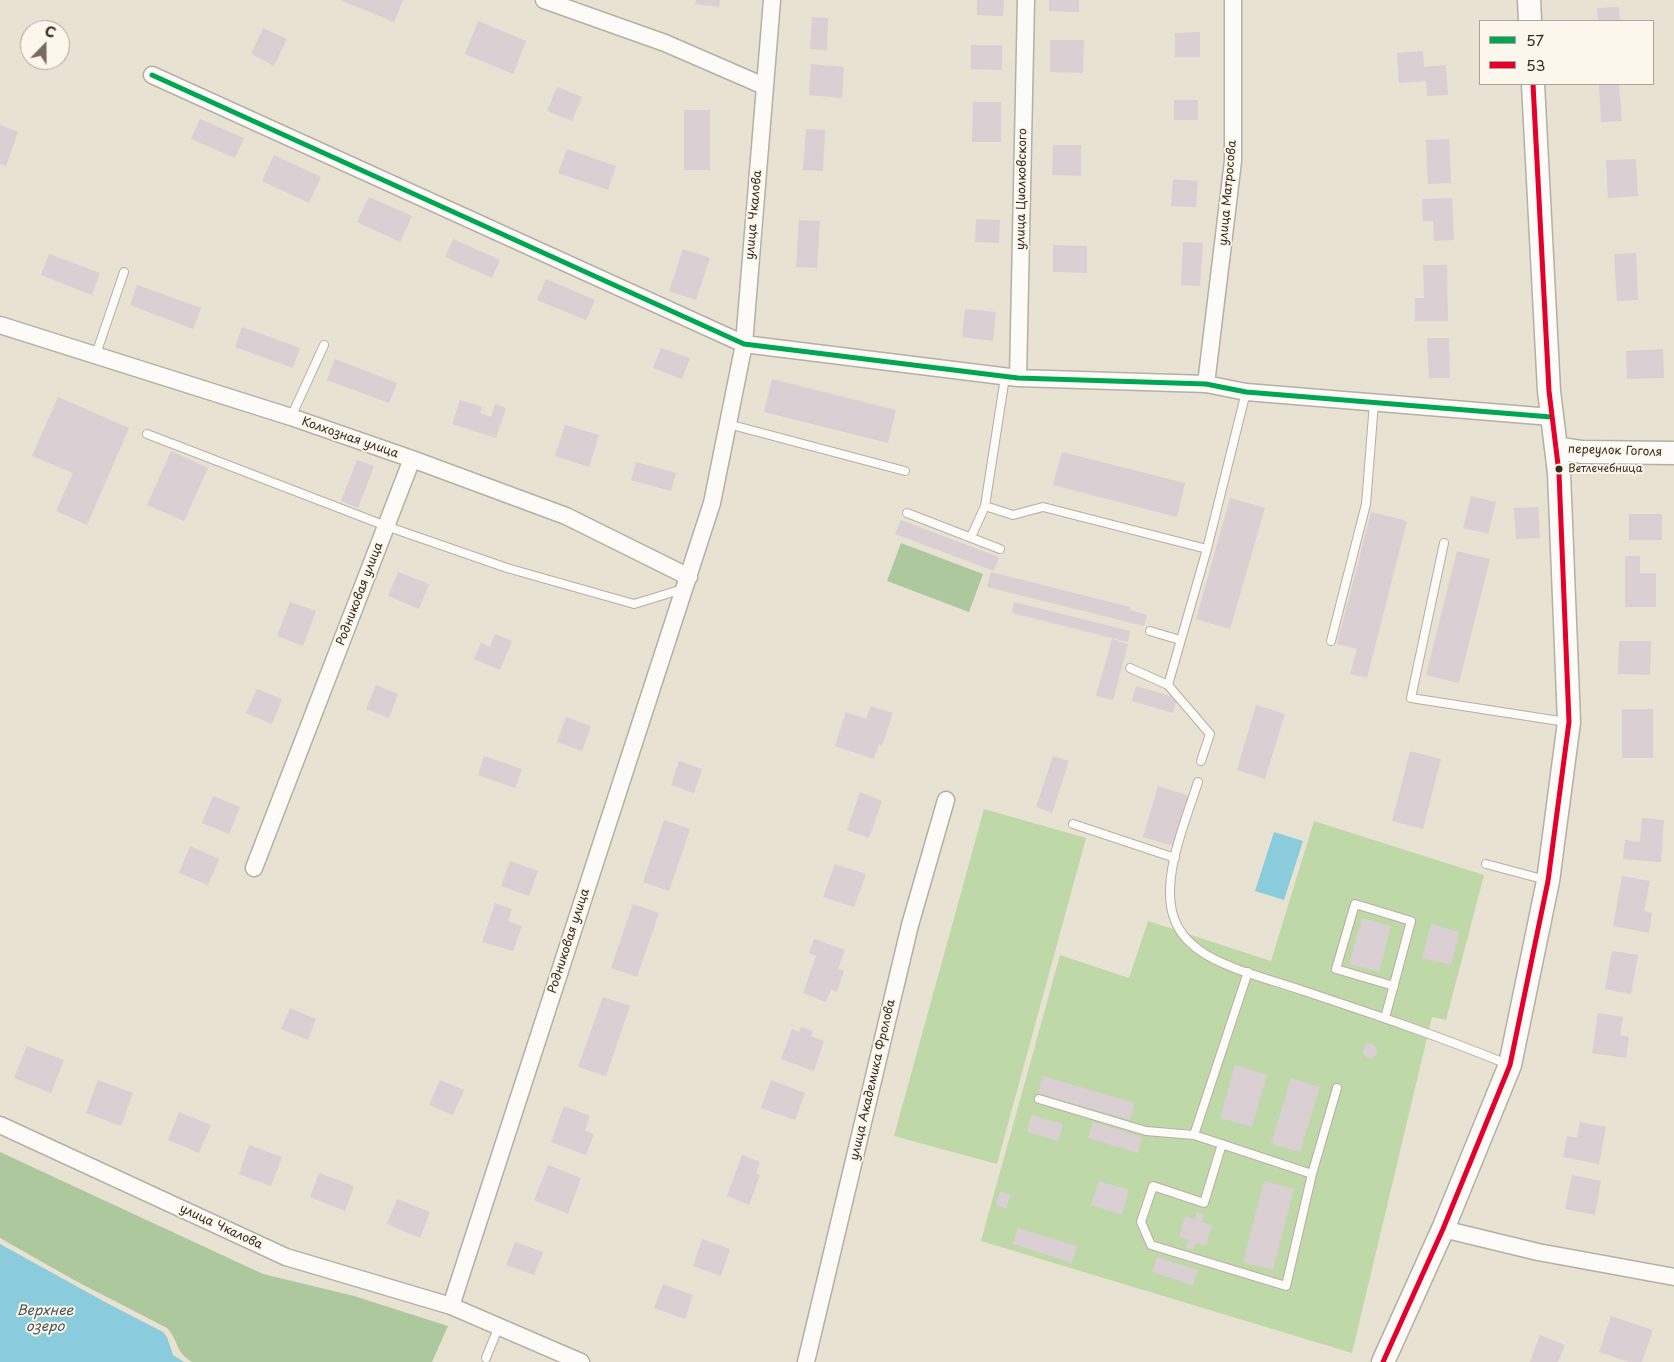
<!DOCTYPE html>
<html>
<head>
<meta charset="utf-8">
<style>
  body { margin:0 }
  #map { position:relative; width:1674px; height:1362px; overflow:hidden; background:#e8e2d2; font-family:"Playpen Sans",sans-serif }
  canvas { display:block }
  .legend { position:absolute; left:1479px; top:20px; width:175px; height:65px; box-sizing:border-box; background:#fbf7ec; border:1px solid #aea59a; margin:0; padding:6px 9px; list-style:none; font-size:15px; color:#3b2a1e }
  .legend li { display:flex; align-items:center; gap:10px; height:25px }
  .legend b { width:25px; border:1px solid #aea59a }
  .north { position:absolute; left:20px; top:20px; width:50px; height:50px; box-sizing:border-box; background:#fbf7ec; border:1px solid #aea59a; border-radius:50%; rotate:22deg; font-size:14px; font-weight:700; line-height:20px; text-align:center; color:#3b2a1e }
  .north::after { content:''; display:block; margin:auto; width:18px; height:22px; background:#786a5d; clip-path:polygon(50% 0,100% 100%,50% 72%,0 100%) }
</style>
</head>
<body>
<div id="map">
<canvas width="1674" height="1362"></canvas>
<ul class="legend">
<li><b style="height:6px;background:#00a651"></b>57</li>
<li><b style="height:6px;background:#e4002b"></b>53</li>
</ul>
<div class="north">С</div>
</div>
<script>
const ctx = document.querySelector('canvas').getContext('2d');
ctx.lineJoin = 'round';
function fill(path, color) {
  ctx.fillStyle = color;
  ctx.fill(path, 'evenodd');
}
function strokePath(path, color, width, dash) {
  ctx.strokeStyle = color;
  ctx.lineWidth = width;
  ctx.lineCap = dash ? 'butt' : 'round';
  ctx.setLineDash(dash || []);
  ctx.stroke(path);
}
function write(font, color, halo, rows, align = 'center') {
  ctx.font = font + ' "Playpen Sans",sans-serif';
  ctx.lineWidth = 4;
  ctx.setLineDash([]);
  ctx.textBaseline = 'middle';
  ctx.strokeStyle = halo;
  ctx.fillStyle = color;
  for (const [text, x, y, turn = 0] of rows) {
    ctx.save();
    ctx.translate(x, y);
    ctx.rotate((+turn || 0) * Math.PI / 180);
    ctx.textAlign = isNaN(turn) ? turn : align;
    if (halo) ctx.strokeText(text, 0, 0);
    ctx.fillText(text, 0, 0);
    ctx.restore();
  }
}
fill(new Path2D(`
  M984,809l102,29 -89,326 -103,-28z
  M1314,821l170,54 -38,145 -14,-3 -80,336 -371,-112 79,-286 69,23 19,-57 123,40z`), '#bed9a7');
fill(new Path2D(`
  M901,543l82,31 -14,38 -82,-31z
  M0,1152l263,122 91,22 94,30 -16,36h-240c-18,-11 -12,-20 -25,-34l-93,-48 -74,-42z`), '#adc89d');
fill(new Path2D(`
  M1274,832l29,9 -19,59 -29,-9z
  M0,1244l105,58 58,30 4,5 6,18 11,7h-184z`), '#8bccdc');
fill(new Path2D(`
  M340,0h63l-9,22z
  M696,0h24l-1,7 -24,-3z
  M977,0h27l-1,16 -26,-1z
  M1049,0h30v12l-30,-1z
  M1619,7l1,14h-22l-1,-13z
  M812,17l16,1 -1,32 -17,-1z
  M478,21l48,20 -13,33 -48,-20z
  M263,28l24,11 -13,27 -23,-12z
  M1200,32v25h-25v-24z
  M1050,40h34l-1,33 -33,-1z
  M971,45h31v25l-31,-1z
  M1423,51l1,16 22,-2 2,30 -21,1 -1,-15 -27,2 -2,-30z
  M811,64l33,3 -2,31 -33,-3z
  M1599,84h20l3,37 -21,1z
  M557,87l25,10 -10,24 -25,-10z
  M1174,100h24v20h-24z
  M973,102h28v40h-29z
  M684,110h26v60h-26z
  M200,119l44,19 -9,20 -44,-19z
  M0,125l18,7 -12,34 -6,-2z
  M806,129l19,1 -2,41 -20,-1z
  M1449,139l2,44 -23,1 -2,-44z
  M1053,145h28v31l-29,-1z
  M567,149l49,17 -8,24 -50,-17z
  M274,155l47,22 -12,26 -47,-22z
  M1636,159l2,37 -30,2 -2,-38z
  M1173,179l25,2 -2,26 -25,-1z
  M369,197l43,19 -12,26 -43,-20z
  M1452,198l2,42 -20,1 -1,-20h-10l-1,-22z
  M976,219l24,1 -1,23 -24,-1z
  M799,220l21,1 -3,47 -21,-1z
  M453,239l47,21 -8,18 -47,-21z
  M1183,242l20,1 -3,43 -19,-1z
  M1053,245l34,1v27l-34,-1z
  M683,249l27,9 -14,42 -27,-9z
  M1636,253l2,47 -21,1 -3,-47z
  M49,254l51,19 -8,22 -51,-20z
  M1423,265h24l1,56h-33v-23h9z
  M546,279l49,21 -9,20 -49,-20z
  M137,285l64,23 -8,21 -63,-24z
  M965,309l31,3 -3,29 -31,-4z
  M242,327l58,21 -7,20 -58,-21z
  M1427,338h22l1,40h-21z
  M661,348l29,10 -8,21 -29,-11z
  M1663,349l1,29 -37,1 -1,-28z
  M335,359l62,24 -8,20 -62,-23z
  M772,379l124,31 -8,33 -124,-31z
  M58,397l71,31 -42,97 -31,-14 17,-38 -41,-17z
  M460,400l22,7 -2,6 11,4 4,-13 11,4 -10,30 -44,-14z
  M565,425l34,10 -10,32 -34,-11z
  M171,451l37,17 -24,53 -37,-16z
  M1062,452l123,31 -8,34 -124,-32z
  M357,460l17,6 -16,42 -17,-7z
  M636,462l40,11 -5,18 -40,-11z
  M1471,496l25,6 -8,32 -25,-6z
  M1230,498l35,10 -35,121 -34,-10z
  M1538,507l2,31 -24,1 -2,-31z
  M1371,512l36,9 -40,157 -17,-4 7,-25 -20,-5z
  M1629,514h33v26h-33z
  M901,520l98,37 -5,14 -99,-37z
  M1457,551l33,8 -31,124 -33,-8z
  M1625,556h15v17h16v34h-31z
  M398,572l31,12 -10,25 -31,-13z
  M991,572l139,35 -2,9 2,-6 17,5 -3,11 -157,-39z
  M290,602l26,9 -13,35 -26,-10z
  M1014,602l116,29 -2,11 -116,-29z
  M495,634l17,7 -12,29 -26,-11 7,-16 9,4z
  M1112,639l16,5 -15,56 -17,-4z
  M1619,641h32l-1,34 -32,-1z
  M376,685l22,9 -9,24 -23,-9z
  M1136,686l41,12 -4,15 -41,-12z
  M257,689l25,10 -10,25 -26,-11z
  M1256,705l29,9 -20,65 -28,-9z
  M871,706l22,7 -11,33 -3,-2 -5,15 -39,-13 11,-34 20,7z
  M1622,709h31v49h-31z
  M566,717l25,9 -9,25 -25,-9z
  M1410,751l31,8 -18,70 -31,-8z
  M484,756l38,13 -7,19 -37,-13z
  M1053,756l16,5 -17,52 -16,-6z
  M679,761l23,8 -8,24 -23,-8z
  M1158,786l31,10 -15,50 -31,-9z
  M860,792l22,9 -13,37 -22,-8z
  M213,796l27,11 -11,27 -27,-11z
  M1642,818l22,2 -3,42 -38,-3 2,-19 15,2z
  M664,820l26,9 -21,62 -26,-9z
  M190,846l29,13 -11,26 -29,-12z
  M510,861l28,10 -9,25 -28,-10z
  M835,864l31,10 -12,33 -31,-10z
  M1622,876l28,5 -6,30 8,2 -3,20 -36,-7z
  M495,903l17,6 -4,12 14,5 -9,25 -31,-9z
  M633,904l26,9 -22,64 -26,-9z
  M1362,918l29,8 -12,46 -30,-8z
  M1431,924l29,8 -9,33 -29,-7z
  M814,939l31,11 -7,19 6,2 -7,21 -6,-3 -5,13 -23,-9 13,-37 -7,-3z
  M1612,951l26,4 -7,39 -26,-5z
  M603,997l27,9 -24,70 -28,-9z
  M290,1008l26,11 -8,21 -27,-11z
  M1598,1013l25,4 -3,18 9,2 -3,21 -34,-5z
  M801,1027l12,4 -2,5 13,5 -10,30 -33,-12 11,-30 7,3z
  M1363 1051a7 7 0 1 1 14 0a7 7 0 1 1-14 0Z
  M27,1046l37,14 -13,33 -37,-15z
  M1235,1065l32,10 -15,52 -32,-9z
  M1043,1076l92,27 -5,17 -92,-27z
  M1291,1078l29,9 -20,65 -29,-8z
  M98,1080l35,13 -12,33 -35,-13z
  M440,1080l24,10 -11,25 -24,-10z
  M771,1080l34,13 -10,27 -34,-12z
  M564,1106l26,10 -5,15 9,3 -8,21 -35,-13z
  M179,1112l32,13 -12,28 -31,-13z
  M1031,1115l32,9 -5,17 -31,-9z
  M1093,1122l49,15 -4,16 -50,-15z
  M1580,1122l26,5 -7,37 -36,-7 4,-21 10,2z
  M249,1145l33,12 -11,29 -32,-12z
  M742,1155l18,7 -4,11 4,2 -11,30 -22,-9z
  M548,1165l33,13 -13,36 -34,-14z
  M319,1173l35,13 -9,25 -35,-14z
  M1572,1175l29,6 -6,34 -30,-6z
  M1099,1181l30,9 -7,25 -31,-10z
  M1264,1181l30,8 -21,81 -30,-8z
  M1000,1191l11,4 -5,13 -10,-3z
  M397,1199l33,13 -10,26 -33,-14z
  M1197,1212l7,2 -2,8 10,3 -6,21 -10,-3 -3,7 -7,-2 3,-8 -10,-3 6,-21 10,4z
  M1018,1228l59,18 -5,17 -59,-19z
  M702,1239l28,10 -9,27 -28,-10z
  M515,1242l28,10 -9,23 -28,-10z
  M1157,1257l41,13 -5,15 -41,-13z
  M663,1284l30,11 -8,24 -31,-11z
  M1611,1316l42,14 -11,32h-13l-30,-10z
  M1540,1335l25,10 -7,17h-28z`), '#dacfd3');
const lane = new Path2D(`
  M95,357l29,-85
  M1005,377l-20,129 28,9 30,-8 164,42
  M291,417l33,-72
  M728,424l177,47
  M147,434l239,92 121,42 127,36 49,-15
  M907,513l93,36
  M971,537l14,-31
  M1444,543l-33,155 155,24
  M1150,631l30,9
  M1331,641l35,-137 8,-101
  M1130,668l38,17
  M1201,761l9,-27 -42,-49 39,-136 39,-157
  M1198,782c-12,38 -38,97 -24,136 4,12 14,24 25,32 24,18 73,30 102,40 69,23 138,46 206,74
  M1073,824l102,34
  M1486,864l60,16
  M1385,1018l26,-97 -56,-17 -19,65 58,17
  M1039,1099l107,32 48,4
  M1222,1144l-18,59 -51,-17 -12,36 10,23 135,41 26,-112c-39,-13 -79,-26 -118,-39l54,-163
  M1312,1174l25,-86
  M486,1358l13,-32`);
const street = new Path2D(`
  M544,0l121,43 99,43
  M152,75l592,269 274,34 188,6 40,8 305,25
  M0,325l291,92 121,42 154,57 123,61
  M1018,378l8,-378
  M1206,384l27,-223v-161
  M254,868l158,-409
  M0,1125l286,132 165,49 130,56
  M1443,1229l95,23 136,25
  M451,1306l261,-803 32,-159 28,-344
  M806,1362l104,-437 36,-125`);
const secondary = new Path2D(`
  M1529,0l1,21
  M1556,448l26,4 92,1
  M1383,1362l60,-133 67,-164 38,-184 21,-159 -10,-249 -10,-82 -16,-307`);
strokePath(lane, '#b5afa4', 10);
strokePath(street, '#b5afa4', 19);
strokePath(secondary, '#b5afa4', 25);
strokePath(lane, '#fcfbf8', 8);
strokePath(street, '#fcfbf8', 16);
strokePath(secondary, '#fcfbf8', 22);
strokePath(new Path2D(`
  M152,75l592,269 274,34 188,6 40,8 305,25`), '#00a651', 5);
strokePath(new Path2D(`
  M1383,1362l60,-133 67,-164 38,-184 21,-159 -10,-249 -10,-82 -16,-307`), '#e4002b', 5);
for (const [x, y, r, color] of [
  [1559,469,4.5,"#3b2a1e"]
]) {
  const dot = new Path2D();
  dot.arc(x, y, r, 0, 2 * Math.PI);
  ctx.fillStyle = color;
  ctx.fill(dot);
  strokePath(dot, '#fbf7ec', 2);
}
write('11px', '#3b2a1e', '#fbf7ec', [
  ["Ветлечебница",1568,469]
], 'left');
write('12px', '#3b2a1e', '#fbf7ec', [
  ["улица Циолковского",1022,189,-89],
  ["улица Матросова",1228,193,-85],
  ["улица Чкалова",754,215,-85],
  ["Колхозная улица",350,438,19],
  ["переулок Гоголя",1615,451,2],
  ["Родниковая улица",360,594,-69],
  ["Родниковая улица",569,941,-72],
  ["улица Академика Фролова",873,1080,-77],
  ["улица Чкалова",221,1227,25]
]);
write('italic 14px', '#475858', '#fbf7ec', [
  ["Верхнее",45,1311],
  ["озеро",45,1327]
]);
</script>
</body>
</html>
